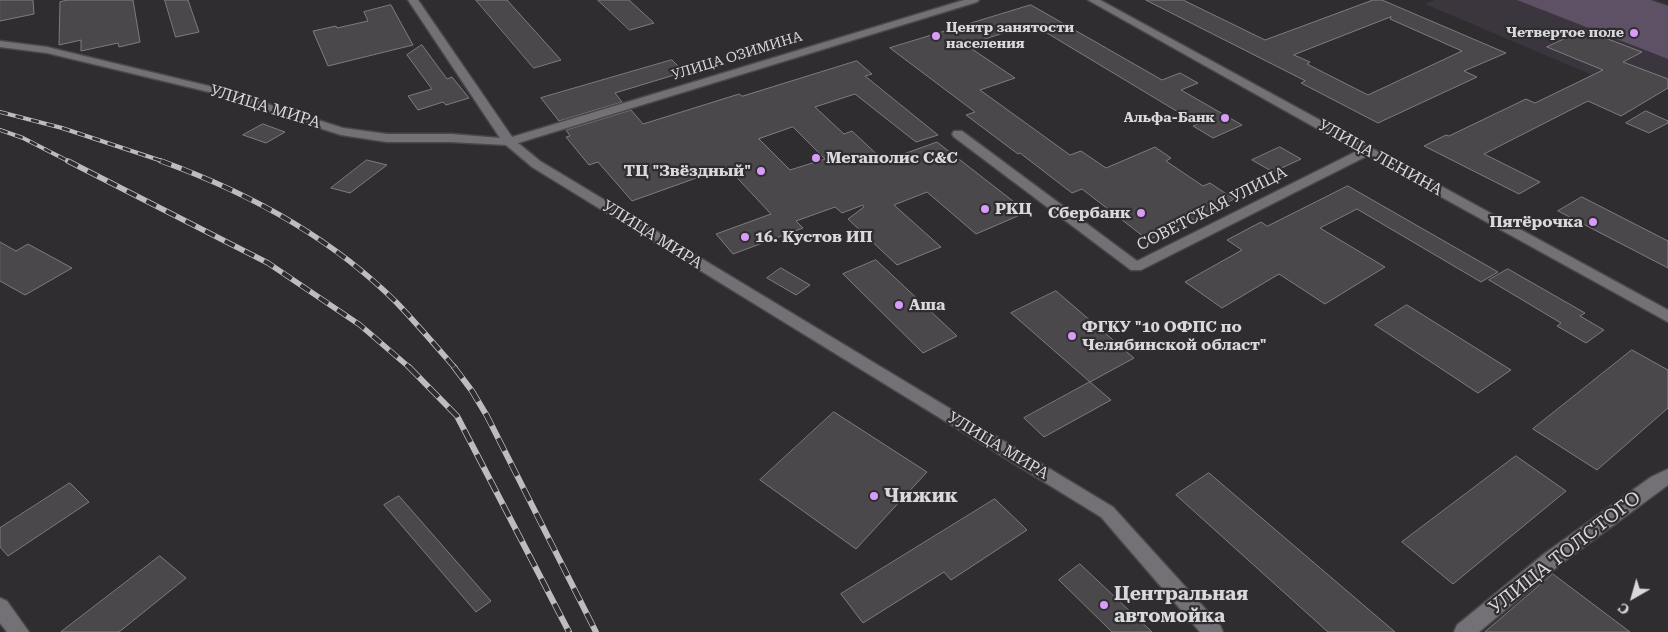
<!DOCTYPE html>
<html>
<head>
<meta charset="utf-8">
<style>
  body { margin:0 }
  #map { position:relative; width:1668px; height:632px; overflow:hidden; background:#2f2d30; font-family:"Roboto Serif",serif }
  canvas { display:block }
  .north { position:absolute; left:1608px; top:572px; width:50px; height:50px; -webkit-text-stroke:4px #2f2d30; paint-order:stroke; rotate:218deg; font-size:14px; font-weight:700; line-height:20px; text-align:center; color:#d9d8da }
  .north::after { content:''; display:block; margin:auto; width:18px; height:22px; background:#d9d8da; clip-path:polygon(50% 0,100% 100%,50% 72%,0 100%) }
</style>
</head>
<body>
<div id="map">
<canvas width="1668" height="632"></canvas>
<div class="north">С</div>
</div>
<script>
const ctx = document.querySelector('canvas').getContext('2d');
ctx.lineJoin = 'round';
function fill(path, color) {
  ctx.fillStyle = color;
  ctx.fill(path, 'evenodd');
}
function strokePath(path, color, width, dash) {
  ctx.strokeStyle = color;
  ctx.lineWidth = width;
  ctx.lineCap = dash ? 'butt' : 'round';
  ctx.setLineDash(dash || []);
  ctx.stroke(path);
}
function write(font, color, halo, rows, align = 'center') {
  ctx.font = font + ' "Roboto Serif",serif';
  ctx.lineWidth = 4.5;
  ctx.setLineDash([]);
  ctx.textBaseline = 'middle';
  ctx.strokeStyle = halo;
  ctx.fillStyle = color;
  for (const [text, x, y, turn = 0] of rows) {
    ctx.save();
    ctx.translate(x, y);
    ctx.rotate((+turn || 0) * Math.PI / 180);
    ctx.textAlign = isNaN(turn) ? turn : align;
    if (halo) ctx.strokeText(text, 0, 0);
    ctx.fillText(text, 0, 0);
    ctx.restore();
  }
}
fill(new Path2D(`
  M1435,0h221l12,4v74l-31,16 -212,-90z`), '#3b363e');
fill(new Path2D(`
  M1517,0h134l17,6v53z`), '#5e5166');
const building = new Path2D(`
  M0,0h33l1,14 -34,7z
  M69,0h64l7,42 -21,5 -1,-4 -37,8v-11l-22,5 1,-43z
  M165,0h23l11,32 -23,5z
  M476,0h31l54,60 -27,8z
  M598,0h31l25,23 -24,7z
  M1146,0h37l82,40 108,-40h9l124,53 -42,18 13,6 -99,46 -77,-40 4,-2zM1391,17l-1,2 72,32 -94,44 -61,-31 3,-2 -16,-7z
  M391,5l22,40 -85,21 -15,-35 23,-5 1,2 31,-7 -4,-9z
  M1031,5l131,75 18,-7 18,10 -17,7 61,35 -29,13 -20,-12 5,-2 -166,-100 -66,21 49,33 -35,12 90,65 11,-4 25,17 49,-21 16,11 -5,3 37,25 7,-3 24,16 -30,16 -56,25 -66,-51 -10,4 -52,-40 -2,1 -52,-39 9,-3 -85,-64z
  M1584,30l58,22 -19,10 45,17v9l-47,28 -33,-15 -104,53 56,28 -21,12 -95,-48 22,-11 3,1 77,-37 9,4 68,-33 -56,-23z
  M422,45l25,34 5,-2 17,21 -23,7 -3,-3 -25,8 -10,-14 24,-7 -25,-34z
  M672,60l12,12 -69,21 7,9 -63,19 -18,-23z
  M857,61l15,13 -7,2 73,59 -22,7 -61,-48 -40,13 29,27 8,-3 32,30 53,-19 90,70 -51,22 -49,-42 -33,13 47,42 -44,18 -49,-46 16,-12 -1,-2 -21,8 -7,-6 -39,14 7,7 -70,26 -17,-20 55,-20 -44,-47 -95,34 -34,-39 -9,3 -23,-28 4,-1 -4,-6 65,-20 12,14 96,-30 3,2zM793,127l32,32 -35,11 -31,-31z
  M1646,111l22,10v2l-19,10 -23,-10z
  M263,124l22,8 -19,11 -23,-8z
  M1280,147l21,12 -28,13 -21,-12z
  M367,160l20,5 -37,28 -19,-5z
  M1348,186l150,86 -17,10 -124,-73 -37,19 65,39 -60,37 -46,-30 -57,34 -37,-26 57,-32 -15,-10 34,-18 6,4z
  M1582,197l86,44v27l-110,-57z
  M0,242l16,9 12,-7 44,24 -47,27 -25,-14z
  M876,260l81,76 -34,17 -80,-79z
  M781,268l29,17 -14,10 -29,-17z
  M1508,269l77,44 -5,3 24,14 -18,13 -29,-17 4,-3 -72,-43z
  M1056,291l78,67 -44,24 -79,-69z
  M1407,305l104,65 -33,23 -103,-68z
  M1632,350l36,20v38l-71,62 -64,-41z
  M1090,382l21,18 -67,37 -20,-19z
  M834,412l93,60 -71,77 -96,-69z
  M1516,456l50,35 -113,93 -51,-42z
  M1209,473l186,159h-67l-152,-137z
  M70,483l19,19 -81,54 -8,-9v-19z
  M399,496l92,105 -15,11 -92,-107z
  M995,499l32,31 -76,50 -7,-8 -81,51 -22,-29z
  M160,556l26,22 -67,54h-58z
  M1080,564l72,68h-40l-53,-52z
  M1553,574l77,58h-145z`);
fill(building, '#4a484b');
strokePath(building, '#7f7c80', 1);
const minor = new Path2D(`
  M408,0h10l94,137 452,-137h15l-2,2 -459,141 22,18 573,346 107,118 3,7h-23l-99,-115 -569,-350 -26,-22 -55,-3h-64l-46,-7 -132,-43 -162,-39 -47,-6v-6l47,6 170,41 126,40 44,6h64l49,4z
  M1088,0h12l568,310v12l-301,-166 -226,114h-10l-177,-133 -2,-3 2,-3h8l175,130 220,-110z
  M1668,469v16l-110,81 -79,66h-25l3,-7 87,-71 107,-77z
  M0,598l7,3 22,31h-22l-7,-9z`);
strokePath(minor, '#49484a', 3);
fill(minor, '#737175');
const railFar2 = new Path2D(`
  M0,112l62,16 103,34
  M0,130l23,8 47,24`);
const railFar1 = new Path2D(`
  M68,161l200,102 92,62 50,43
  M161,161c86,31 171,77 236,142 20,21 39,43 58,65`);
const rail = new Path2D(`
  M409,367l48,49 112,216
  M454,367l18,24 15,25 109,216`);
strokePath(railFar2, '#bebcbf', 4);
strokePath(railFar1, '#bebcbf', 5.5);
strokePath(rail, '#bebcbf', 6);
strokePath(railFar2, '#2f2d30', 2.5, [8]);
strokePath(railFar1, '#2f2d30', 4, [11]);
strokePath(rail, '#2f2d30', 4.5, [14]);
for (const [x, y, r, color] of [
  [1634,33,5,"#d79bf9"],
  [936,36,5,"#d79bf9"],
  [1225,118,5,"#d79bf9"],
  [816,158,5,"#d79bf9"],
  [761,171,5,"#d79bf9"],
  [985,209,5,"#d79bf9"],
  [1141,213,5,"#d79bf9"],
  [1593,222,5,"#d79bf9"],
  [745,237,5,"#d79bf9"],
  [899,305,5,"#d79bf9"],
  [1072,336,5,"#d79bf9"],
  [874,496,5,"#d79bf9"],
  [1104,605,5,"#d79bf9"]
]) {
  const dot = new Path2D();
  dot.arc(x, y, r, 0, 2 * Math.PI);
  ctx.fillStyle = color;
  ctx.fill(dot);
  strokePath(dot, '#2f2d30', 2);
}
write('bold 14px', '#d9d8da', '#2f2d30', [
  ["Центр занятости",946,28,"left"],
  ["населения",946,44,"left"],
  ["Четвертое поле",1624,33],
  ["Альфа-Банк",1215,118]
], 'right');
write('14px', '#d9d8da', '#2f2d30', [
  ["УЛИЦА ОЗИМИНА",737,56,-17]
]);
write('16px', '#d9d8da', '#2f2d30', [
  ["УЛИЦА МИРА",265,107,17],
  ["УЛИЦА ЛЕНИНА",1380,158,29],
  ["СОВЕТСКАЯ УЛИЦА",1212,209,-27],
  ["УЛИЦА МИРА",652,235,32],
  ["УЛИЦА МИРА",998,446,31]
]);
write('bold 16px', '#d9d8da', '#2f2d30', [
  ["Мегаполис C&C",826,158],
  ["ТЦ \"Звёздный\"",751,171,"right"],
  ["РКЦ",995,209],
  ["Сбербанк",1131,213,"right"],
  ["Пятёрочка",1583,222,"right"],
  ["16. Кустов ИП",755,237],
  ["Аша",909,305],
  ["ФГКУ \"10 ОФПС по",1082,327],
  ["Челябинской област\"",1082,345]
], 'left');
write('bold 19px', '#d9d8da', '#2f2d30', [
  ["Чижик",884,496],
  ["Центральная",1114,594],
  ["автомойка",1114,616]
], 'left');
write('19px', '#d9d8da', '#2f2d30', [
  ["УЛИЦА ТОЛСТОГО",1565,553,-38]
]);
</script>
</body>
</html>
